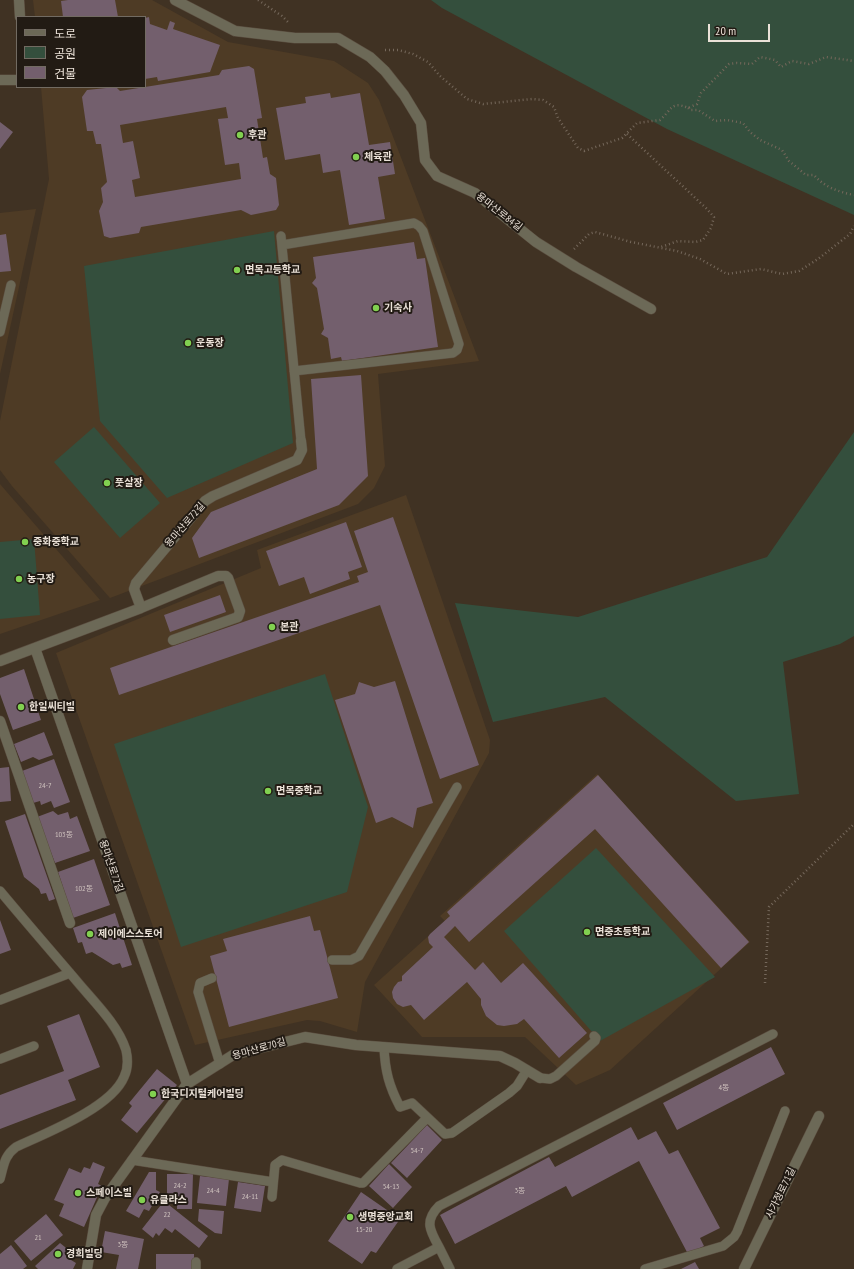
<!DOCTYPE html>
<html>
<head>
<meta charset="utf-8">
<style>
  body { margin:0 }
  #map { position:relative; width:854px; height:1269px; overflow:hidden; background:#403223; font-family:"PT Sans Narrow","Noto Sans KR",sans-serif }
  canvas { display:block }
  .legend { position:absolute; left:16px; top:16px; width:130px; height:72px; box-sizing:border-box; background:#221b14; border:1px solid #726b62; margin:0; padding:5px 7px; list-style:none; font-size:12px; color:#ebe2d8 }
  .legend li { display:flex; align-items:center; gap:8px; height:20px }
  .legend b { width:20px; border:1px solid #726b62 }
  .scale { position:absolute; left:708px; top:24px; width:62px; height:18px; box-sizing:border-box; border:2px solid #ebe2d8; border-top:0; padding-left:5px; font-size:12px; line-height:14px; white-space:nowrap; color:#ebe2d8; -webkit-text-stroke:3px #221b14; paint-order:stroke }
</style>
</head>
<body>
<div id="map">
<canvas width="854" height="1269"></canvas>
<ul class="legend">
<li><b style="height:5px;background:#6c6957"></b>도로</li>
<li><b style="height:11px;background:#344f3d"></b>공원</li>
<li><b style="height:11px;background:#735f6d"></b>건물</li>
</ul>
<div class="scale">20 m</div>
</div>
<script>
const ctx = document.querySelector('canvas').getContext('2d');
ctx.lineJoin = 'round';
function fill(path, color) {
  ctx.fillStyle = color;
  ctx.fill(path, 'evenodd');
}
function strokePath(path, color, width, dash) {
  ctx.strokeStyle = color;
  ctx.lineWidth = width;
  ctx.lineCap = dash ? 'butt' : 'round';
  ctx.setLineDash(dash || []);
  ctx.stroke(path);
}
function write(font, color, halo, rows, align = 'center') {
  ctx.font = font + ' "PT Sans Narrow","Noto Sans KR",sans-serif';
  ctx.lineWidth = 4;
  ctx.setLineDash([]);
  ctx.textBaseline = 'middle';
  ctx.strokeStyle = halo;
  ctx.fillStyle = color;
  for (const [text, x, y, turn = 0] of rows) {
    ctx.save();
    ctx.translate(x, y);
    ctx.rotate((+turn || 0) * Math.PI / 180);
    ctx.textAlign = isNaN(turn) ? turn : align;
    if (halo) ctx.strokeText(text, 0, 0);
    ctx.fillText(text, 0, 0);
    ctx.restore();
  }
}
fill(new Path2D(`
  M33,0h119l76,42 106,19 34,22 11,17 100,261 -101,13 7,92 -11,22 -16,16 -248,94 -98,-112 -12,-16v-49l49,-242 -8,-92h104v-70h-110z
  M36,209l-36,165v-161z
  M0,484l100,116 -100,34z
  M406,495l84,245 -1,13 -124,229 -8,50 -37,-11 -13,-1 -112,25 -139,-392 205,-85 -4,-18z
  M597,774l153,168 -140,128 -34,15 -51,-48h-103l-48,-52 71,-64 -5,-5z`), '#4e3b25');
fill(new Path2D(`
  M431,0h423v215l-187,-86 -225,-121z
  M274,231l19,212 -126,55 -67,-77 -16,-155z
  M94,427l66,76 -40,35 -66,-76z
  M854,432v204l-14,8 -57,18 16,132 -63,7 -131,-104 -112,25 -38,-119 123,14 189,-60z
  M34,539l6,76 -40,4v-77z
  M325,674l43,133 -21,85 -166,55 -67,-203z
  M596,848l119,129 -115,64 -96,-110z`), '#344f3d');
fill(new Path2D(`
  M68,0h47l3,17h-55l-2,-16z
  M149,17l1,7 17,6 3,-9 5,2 -2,6 47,16 -10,27 -52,9 -1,-4 -12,2v-61z
  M249,66l5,3 8,49 -5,1 6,39 4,-1 3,17 6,4 3,27 -3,5 -25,5 -10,-5 -100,17 -2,6 -29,5 -6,-2 -5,-25 4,-9 -2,-14 6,-6 -6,-38h-5l-3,-13h-6l-5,-34 5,-7 29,-3 4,4 25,-4 74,-12 3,-5zM226,107l2,11 -10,1 7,46 14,-2 2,16 -106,18 -3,-17 8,-2 -7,-37 -10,2 -3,-18z
  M330,93l1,5 29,-5 9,52 21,-3 5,32 -17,3 7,42 -36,6 -9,-55 -17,3 -3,-19 -35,6 -9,-52 30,-5 -1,-6z
  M0,122l13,10 -13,17z
  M6,234l5,37 -11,1v-37z
  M414,242l3,17 8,-1 13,89 -96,14 -1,-4 -10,2 -3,-21 -7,-4 3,-5 -7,-41 -5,-5 4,-5 -3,-21z
  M361,375l7,101 -29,29 -140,53 -7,-20 19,-26 106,-43 -6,-90z
  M393,517l86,248 -39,14 -60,-174 -261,90 -9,-27 249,-86 -2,-6 11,-4 -14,-41z
  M346,522l16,45 -14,5 2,7 -40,15 -6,-17 -25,9 -13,-35z
  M220,595l6,17 -56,20 -6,-17z
  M24,669l17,51 -28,10 -13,-36v-16z
  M395,681l38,122 -16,5 -4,20 -21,-11 -16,6 -41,-123 20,-6 4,-12 15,5z
  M44,732l9,23 -14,5 -6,-3 -12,5 -7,-18z
  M54,759l16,43 -16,6 -3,-7 -10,4 -1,-4 -7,2 -11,-32z
  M9,767l2,34 -11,1v-34z
  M598,775l151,167 -28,26 -126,-139 -126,113 -14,-16 -11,11 31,33 8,-8 18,21 22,-20 64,70 -28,25 -35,-39 -7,5 -13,2 -7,-1 -11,-9 -5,-11v-6l-14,-17 -43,38 -13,-15 -8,2 -6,-3 -4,-6 -1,-6 2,-5 4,-5 4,-1v-5l31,-29 -4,-4 -1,-6 2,-3 20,-18 -3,-4z
  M53,811l5,4 10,-3 2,7 7,-3 13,35 -35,12 -18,-46z
  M25,814l30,85 -6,2 -3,-8 -5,1 -2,-5 -15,-12 -19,-56z
  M94,859l16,46 -37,13 -15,-46z
  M115,913l17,52 -10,3 -2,-5 -7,2 -21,-13 -6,2 -4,-12 -4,1 -5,-15z
  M310,916l4,15 6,-1 18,68 -109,29 -19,-71 17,-5 -4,-12z
  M0,920l11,30 -11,4z
  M79,1014l21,53 -32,13 8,20 -76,29v-34l64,-24 -17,-45z
  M771,1047l14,27 -108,56 -14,-27z
  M157,1069l20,16 -40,48 -16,-13 11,-14 -3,-3z
  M427,1125l15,15 -35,38 -16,-15z
  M631,1127l7,13 18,-9 13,23 9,-4 42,78 -20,10 4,8 -16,8 -49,-93 -67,36 -6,-11 -111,58 -15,-29 109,-58 6,10z
  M93,1162l12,5 -7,17 4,2 -18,41 -25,-11 5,-12 -10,-4 15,-32 12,5 3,-6 6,2z
  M389,1164l23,23 -19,21 -24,-22z
  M149,1172h7v18l4,2 -11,19 -5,-2 -5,9 -13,-7z
  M167,1174h26l-1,35h-15v-12h-10z
  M200,1176l29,3 -3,27 -29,-3z
  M238,1182l27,4 -4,26 -27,-4z
  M361,1192l39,27 -24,34 -5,-2 -9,13 -34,-23z
  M164,1201l44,35 -9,12 -24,-19 -3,4 -7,-5 -6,8 -3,-3 -3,5 -11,-9z
  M199,1209l25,2 -2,23 -7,-1 -17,-12z
  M46,1214l17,21 -32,26 -17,-20z
  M105,1231l39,8 -6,30h-22l3,-14 -18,-3z
  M60,1243l10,8 -4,6 10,6 -3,6h-35l-3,-3z
  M11,1245l16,21 -4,3h-23v-15z
  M156,1254h38v15h-38z
  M695,1262l4,7h-18z`), '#735f6d');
const service = new Path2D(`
  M281,236l20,205
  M282,245l132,-22 5,3 4,5 36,113 -2,6 -4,3 -159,18
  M0,332l11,-47
  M0,891c25,30 50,59 75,88 18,22 42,44 51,71 2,9 2,19 -2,27 -13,31 -78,56 -108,70 -12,9 -12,18 -16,32
  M332,960h19l8,-4 98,-169
  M212,978l-12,5 -2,9 22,72
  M0,1000l70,-27
  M384,1047c1,24 5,39 16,60l12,-4 33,31 7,-1 57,-40 8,-7 10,-16
  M0,1059l34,-13
  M540,1078l10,1 6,-3 39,-35 1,-3 -2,-2
  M132,1160l141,22
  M272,1197l3,-32 7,-5 78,23h3l64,-65
  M439,1247c-9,-16 -15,-26 0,-41l334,-172
  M196,1262v7
  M397,1269l42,-22 11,22
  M645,1269l78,-23 11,-9 3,-5 48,-121`);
const minor = new Path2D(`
  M19,0l1,17
  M175,0l60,31 60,7h43l32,19 15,14 19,24 17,28 4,37 12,16 38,17 61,49 40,25 75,42
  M0,80h17
  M141,608l-7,-19 2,-6 69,-82 8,-5 84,-36 5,-10 -1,-9
  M35,648l152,436
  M0,661l141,-53 77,-32h8l2,2 12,33 -2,6 -65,23
  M0,721l70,202
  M87,1269l9,-54 9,-17 82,-114 46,-29 72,-18 51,8 144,11 15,7 25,15
  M744,1269l75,-153`);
strokePath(service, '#5b4e40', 10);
strokePath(minor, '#5b4e40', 11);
strokePath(new Path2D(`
  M258,0l24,16 6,6
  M385,50h13l15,4 15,8 12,14 27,23 16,5 49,-5 11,1 11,7 4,11 20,30 6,3 38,-13 15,-15 23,-3c11,-9 11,-20 28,-12l9,-4 4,-11 28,-29 8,-1 15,1 8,-7 15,3 6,7 11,-6 17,3 17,-7 28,4
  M688,108l3,2h7l17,11 12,-1 16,3 7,9 10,8 22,10 7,11 17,14h8c10,12 25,17 40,20
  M627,134l79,74 8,9 -3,11 -8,12 -8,2 -17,-1 -17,6
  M574,249l15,-15 6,-2 36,10 46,9 23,8 27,15 34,-5 21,5 17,-3 19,-12 32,-25 4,-8
  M765,983l4,-76 85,-83`), '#75685b', 2.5, [1, 3]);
strokePath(service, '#6c6957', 9);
strokePath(minor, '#6c6957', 10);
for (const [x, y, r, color] of [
  [240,135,4,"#81d050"],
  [356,157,4,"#81d050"],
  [237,270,4,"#81d050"],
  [376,308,4,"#81d050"],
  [188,343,4,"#81d050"],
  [107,483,4,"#81d050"],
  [25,542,4,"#81d050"],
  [19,579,4,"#81d050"],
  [272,627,4,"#81d050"],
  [21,707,4,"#81d050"],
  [268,791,4,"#81d050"],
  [587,932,4,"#81d050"],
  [90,934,4,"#81d050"],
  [153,1094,4,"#81d050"],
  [78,1193,4,"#81d050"],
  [142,1200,4,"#81d050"],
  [350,1217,4,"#81d050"],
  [58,1254,4,"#81d050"]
]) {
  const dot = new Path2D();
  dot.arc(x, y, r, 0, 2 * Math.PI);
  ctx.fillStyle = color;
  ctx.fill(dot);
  strokePath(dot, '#221b14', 1.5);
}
write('8px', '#cdc1bd', null, [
  ["24-7",45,786],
  ["103동",64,835],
  ["102동",84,889],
  ["4동",724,1088],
  ["54-7",417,1151],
  ["24-2",180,1186],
  ["54-13",391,1187],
  ["24-4",213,1191],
  ["3동",520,1191],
  ["24-11",250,1197],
  ["22",167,1215],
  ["15-20",364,1230],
  ["21",38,1238],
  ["3동",123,1245]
]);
write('bold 10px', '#ebe2d8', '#221b14', [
  ["후관",248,135],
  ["체육관",364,157],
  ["면목고등학교",245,270],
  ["기숙사",384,308],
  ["운동장",196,343],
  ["풋살장",115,483],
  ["중화중학교",33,542],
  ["농구장",27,579],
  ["본관",280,627],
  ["한일씨티빌",29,707],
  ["면목중학교",276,791],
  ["면중초등학교",595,932],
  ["제이에스스토어",98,934],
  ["한국디지털케어빌딩",161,1094],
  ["스페이스빌",86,1193],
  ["유클라스",150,1200],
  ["생명중앙교회",358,1217],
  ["경희빌딩",66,1254]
], 'left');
write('10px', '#ebe2d8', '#221b14', [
  ["용마산로84길",499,212,38],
  ["용마산로72길",185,525,-49],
  ["용마산로72길",111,866,71],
  ["용마산로70길",259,1049,-16],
  ["사가정로71길",781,1193,-64]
]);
</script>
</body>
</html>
